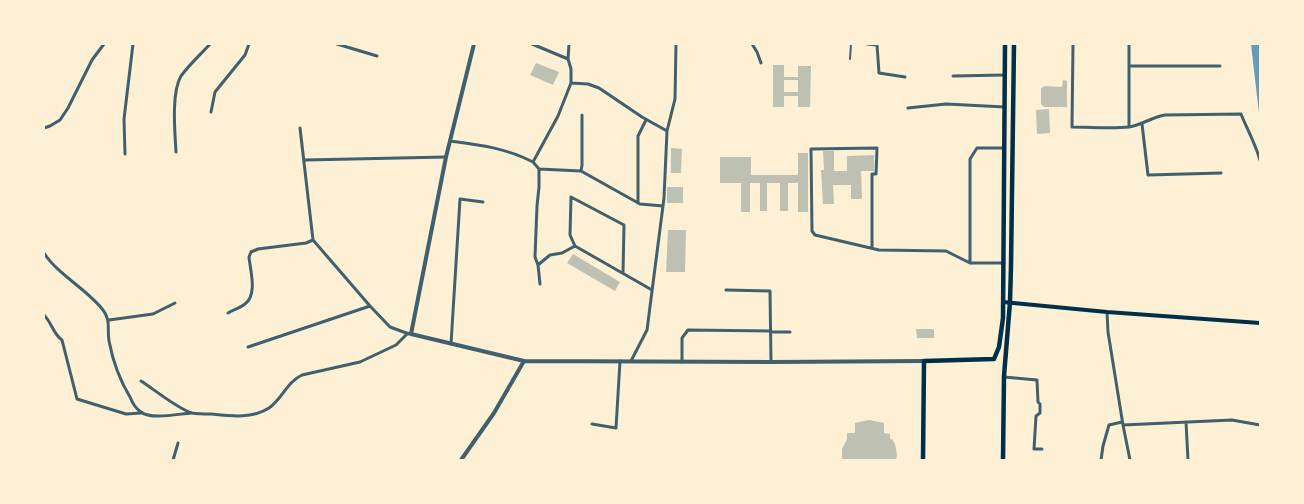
<!DOCTYPE html>
<html>
<head>
<meta charset="utf-8">
<style>
  body { margin:0 }
  #map { position:relative; width:1304px; height:504px; overflow:hidden; background:#fdf0d5; font-family:Arial,sans-serif }
  canvas { display:block }
  .frame { position:absolute; inset:0; border:45px solid #fdf0d5; pointer-events:none }
</style>
</head>
<body>
<div id="map">
<canvas width="1304" height="504"></canvas>
<div class="frame"></div>
</div>
<script>
const ctx = document.querySelector('canvas').getContext('2d');
ctx.lineJoin = 'round';
function fill(path, color) {
  ctx.fillStyle = color;
  ctx.fill(path, 'evenodd');
}
function strokePath(path, color, width, dash) {
  ctx.strokeStyle = color;
  ctx.lineWidth = width;
  ctx.lineCap = dash ? 'butt' : 'round';
  ctx.setLineDash(dash || []);
  ctx.stroke(path);
}
fill(new Path2D(`
  M1251,44h9v78z`), '#669bbc');
fill(new Path2D(`
  M536,63l23,9 -6,13 -23,-10z
  M773,65h11v12h14v-11h13l-1,41h-12v-11h-14v11h-11zM784,80h14v12h-14z
  M1063,80l4,1v26h-23l-3,-3v-16l4,-2 17,1z
  M1049,109l1,24 -13,1 -1,-24z
  M671,148l11,1 -1,24h-10z
  M823,151h11v20h13v-15l27,-1v16h-13l1,28h-11v-14h-18l1,19h-11l-2,-34h3z
  M798,153h10v59h-10v-29h-10v28h-8v-28h-13v28h-7v-28h-10v29h-9v-29h-21v-26h31v18h47z
  M667,187h16v16h-16z
  M668,230h18l-1,42h-19z
  M573,254l47,28 -5,9 -48,-28z
  M916,329h18v9h-17z
  M869,420l15,3v10l6,1v5h2l3,5 2,11 -1,5h-54v-11l5,-10v-6h8v-10z`), '#bec0b2');
strokePath(new Path2D(`
  M850,59l1,-15`), '#3f606c', 2);
strokePath(new Path2D(`
  M337,44l40,12
  M532,44l36,15
  M752,44l5,8 4,11
  M867,44l10,1 2,28 26,4
  M1073,44l-1,83c19,0 39,2 57,0 13,-2 23,-10 36,-12l76,-1c6,15 14,29 19,46
  M1129,66h91
  M953,76l52,-1
  M571,83l17,1 11,4 43,29 25,14
  M908,108l38,-4 59,3
  M211,112l4,-20 30,-37 4,-11
  M1142,124l6,51 73,-2
  M1129,127v-83
  M44,128l6,-2 10,-6 8,-12 24,-48 12,-16
  M300,128l13,112 57,66 20,21 19,7
  M450,141c30,4 56,7 83,21l25,-46 13,-33v-14l-3,-10 1,-15
  M176,152c-1,-19 -5,-59 5,-76 8,-11 20,-22 29,-32
  M125,154l-1,-35 9,-75
  M305,160l141,-3
  M533,162l6,7v18l-2,19 -2,51 3,8 2,19
  M539,169l42,2 59,33 23,2
  M581,171l1,-6v-50
  M638,203v-67l8,-16
  M575,246l-5,-11 1,-38 53,28 -1,48
  M872,248v-74h4l1,-26 -66,1 1,82 3,4 64,15 67,1 24,12h34
  M44,253c14,22 43,36 59,57 8,10 4,20 6,31 4,21 10,38 21,56 2,5 6,12 11,15 10,8 37,2 50,1
  M970,263v-104l7,-11h27
  M538,265l12,-10 12,-2 13,-7 77,44
  M726,290l44,1 1,71
  M1107,312l1,20 15,93 7,35
  M228,313c5,-3 12,-5 17,-9 13,-10 5,-34 4,-47l2,-5 7,-3 48,-6 7,-3
  M44,315c8,8 9,19 18,25l15,59 49,15 15,-1
  M109,320l44,-6 22,-11
  M771,332h19
  M451,344l9,-145 23,3
  M248,347l122,-41
  M631,361l16,-31 17,-132 3,-67 8,-32 1,-55
  M682,362v-24l6,-8 83,1
  M1004,377l33,3 1,22 2,2v9l-4,3 -2,33h8
  M141,381c14,9 37,28 51,32 6,1 13,1 19,1 19,2 41,5 58,-6 13,-9 18,-26 33,-33l58,-13 36,-17 12,-12
  M1186,422l2,38
  M592,424l24,4 4,-67
  M1123,425l109,-5 28,5
  M173,460l5,-17
  M1101,460l2,-14 6,-21 13,-3`), '#3f606c', 3);
strokePath(new Path2D(`
  M474,44l-28,113 -35,177 113,27
  M461,460l33,-47 30,-52 247,1 153,-1`), '#3f606c', 4);
strokePath(new Path2D(`
  M1003,302l104,10 153,11`), '#003049', 4);
strokePath(new Path2D(`
  M994,359l5,-12 4,-29 2,-274
  M923,460l1,-99 70,-2
  M1003,460l1,-84 6,-74 1,-36 3,-222`), '#003049', 4.5);
</script>
</body>
</html>
